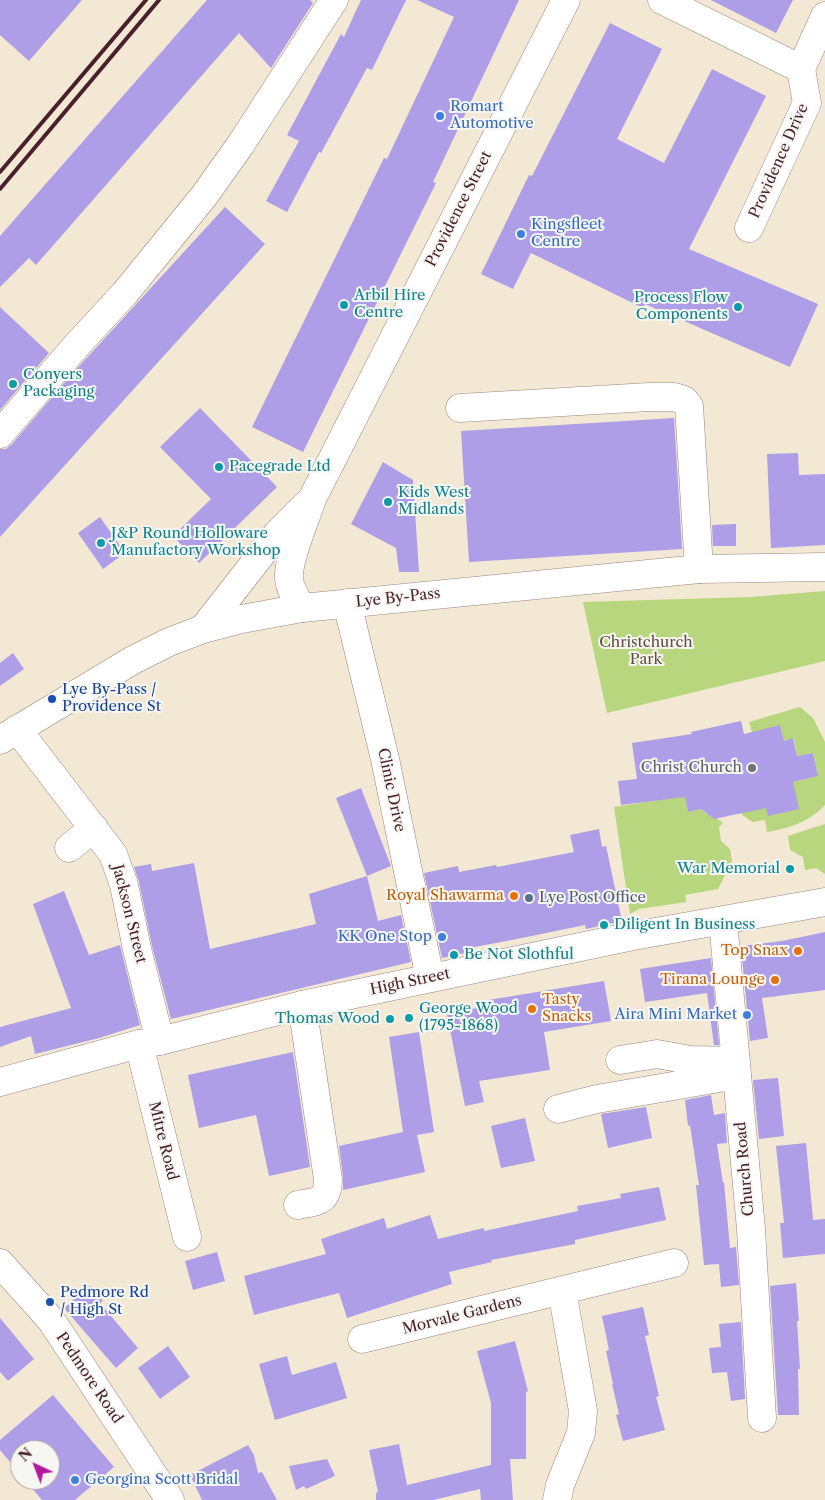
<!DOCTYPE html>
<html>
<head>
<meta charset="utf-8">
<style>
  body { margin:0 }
  #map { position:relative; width:825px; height:1500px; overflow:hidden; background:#f3e8d4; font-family:"Libre Caslon Text",serif }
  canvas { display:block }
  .north { position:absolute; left:10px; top:1440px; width:50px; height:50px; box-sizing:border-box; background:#f6f6f2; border:1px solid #b1a0a2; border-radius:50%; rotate:317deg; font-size:14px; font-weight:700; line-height:20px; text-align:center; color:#4a1f2b }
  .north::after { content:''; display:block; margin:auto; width:18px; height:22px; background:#b5179e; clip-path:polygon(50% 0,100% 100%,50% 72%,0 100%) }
</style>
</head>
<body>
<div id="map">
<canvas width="825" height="1500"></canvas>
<div class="north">N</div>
</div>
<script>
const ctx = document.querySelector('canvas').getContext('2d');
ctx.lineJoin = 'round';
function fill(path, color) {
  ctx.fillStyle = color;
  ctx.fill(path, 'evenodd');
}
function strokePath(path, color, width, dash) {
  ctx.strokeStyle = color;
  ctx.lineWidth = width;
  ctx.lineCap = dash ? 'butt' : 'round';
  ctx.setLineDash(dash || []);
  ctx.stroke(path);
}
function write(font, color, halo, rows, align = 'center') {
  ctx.font = font + ' "Libre Caslon Text",serif';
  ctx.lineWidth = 4;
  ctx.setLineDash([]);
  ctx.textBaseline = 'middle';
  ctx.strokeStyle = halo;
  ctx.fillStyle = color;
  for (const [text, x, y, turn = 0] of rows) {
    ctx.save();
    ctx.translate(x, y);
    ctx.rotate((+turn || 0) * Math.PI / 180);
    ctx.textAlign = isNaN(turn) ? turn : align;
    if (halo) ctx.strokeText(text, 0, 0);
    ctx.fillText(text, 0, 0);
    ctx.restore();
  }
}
fill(new Path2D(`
  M825,591v70l-218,52 -24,-111 167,-5z
  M800,707l13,11 12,24v63c-16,17 -35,23 -58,27l-2,-12 -13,2 -12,-9 53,-31 25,-6 -5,-23 -16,3 -3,-17 -10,2 -4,-15 -28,6 -3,-10z
  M685,796l3,16 13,-3 7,6 2,-2 13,10 -4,4 2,14 9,8 2,12 -14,28 -33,6 1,7 -47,7 -9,5 -16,-107z
  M825,824v50l-9,-6 -11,2 -2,-13 -13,-7 -2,-14z`), '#b7d67d');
fill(new Path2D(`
  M0,0h82l-53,61 -29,-26z
  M207,0h103l3,3 -42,65 -32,-35 -203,232 -7,-7 -29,29v-51z
  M361,0h45l-34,70 -5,-2 -46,85 -2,-1 -32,60 -21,-11 33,-60 -12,-6 54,-101 3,3z
  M417,0h102l-86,182 3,1 -133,269 -51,-25 132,-269 3,1 67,-142z
  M711,0h82l-17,33z
  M610,23l52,26 -45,90 47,24 48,-94 54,27 -77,153 129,55 -28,63 -145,-63 -2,4 -112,-55 -18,36 -32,-15 48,-99 3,1z
  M225,207l40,37 -265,293v-88h6l6,-5 60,-70z
  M0,307l49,46 -49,57z
  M200,408l77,79 -78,76 -26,-27 38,-37 -51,-52z
  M674,418l8,131 -213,13 -8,-131z
  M798,453l1,22 26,-1v71l-54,3 -4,-94z
  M383,462l30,18 6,92h-20l-3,-24 -45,-24z
  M100,517l25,36 -22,16 -25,-36z
  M736,524v22h-23l-1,-21z
  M13,653l11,16 -24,17v-23z
  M741,721l3,13 36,-9 4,16 9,-3 4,18 16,-3 5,23 -25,6 6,27 -31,7 -2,-8 -52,11 -13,-10 -13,3 -3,-15 -64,8 -3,-24 19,-2 -5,-36 60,-9 -1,-2z
  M361,788l30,78 -24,10 -31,-78z
  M599,829l3,18 4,-1 16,75 -36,8 -1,-4 -68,14 -48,9 1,4 -28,6 -18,-85 34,-7 1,6 37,-7 1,2 77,-15 -4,-17z
  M194,863l16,86 106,-25 -7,-30 58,-18 11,45 23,-6 10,47 -240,57 -19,-73 -13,-64 -5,-15 17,-3 1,7z
  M64,891l25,64 31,-10 20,80 -41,13 -64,16 -4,-18 -31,11v-20l71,-19 -38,-104z
  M825,932v58l-63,8 6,40 -18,3 -9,-95 41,-5z
  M711,958l8,87h-5l-7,-52 -62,9 -5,-33z
  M604,981l7,40 -67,11 6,38 -71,11 5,21 -19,4 -18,-92 30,-6 -1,-6z
  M419,1032l15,100 -17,3 8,37 -82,18v-13l-4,-31 64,-14 -14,-95z
  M293,1052l17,115 -41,9 -13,-61 -57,13 -11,-53z
  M778,1078l6,58 -25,3 -6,-59z
  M711,1095l3,20 11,-2 2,30 -10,1 6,39 1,-1 6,66 6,-1 3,38 -18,2 -2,-23 -15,1 -8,-80h3l-9,-60 -2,1 -3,-26z
  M646,1107l6,31 -44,10 -7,-34z
  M525,1118l10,43 -34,7 -10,-42z
  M806,1143l7,77 12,-1v35l-42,4 -3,-35h4l-8,-77z
  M659,1187l7,33 -91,20v4l-84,16 1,2 -43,10 3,12 -105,34 -8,-25 -85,22 -10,-39 82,-22 -5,-15 63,-21 3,11 43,-14 8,24 46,-11v3l94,-20 -1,-5 44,-8 -1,-4z
  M217,1252l8,29 -32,9 -8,-29z
  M796,1283l3,38h-2l3,48h-2l1,46h-21l-8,-129z
  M90,1286l13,15 -3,2 38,45 -22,20 -52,-60z
  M643,1307l6,28 -4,1 14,60 -3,1 9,33 -42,11 -7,-26 3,-1 -7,-30h1l-7,-33 3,-1 -7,-34z
  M0,1318l34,41 -26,22 -8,-9z
  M741,1322l4,77 -14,2 -4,-29 -15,1 -3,-25 12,-1 -2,-23z
  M515,1341l13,50 -2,1v67h-16l3,41h-32l-1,-11 -47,11h-57v-7l2,-1 -9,-42 30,-6 8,41 84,-20v-62l-14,-52z
  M168,1346l22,31 -30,22 -22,-31z
  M287,1356l5,19 44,-13 11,36 -72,22 -16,-56z
  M53,1395l61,72 -39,33h-33l-17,-20h25v-30h-30v24l-20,-24v-10z
  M248,1445l6,10 4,18 4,-1 15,28h-75l-12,-25z
  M327,1459l8,17 -29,13 -2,-3 -8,4 -7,-24z`), '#ad9ee7');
const minor = new Path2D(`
  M662,0l139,69 6,34 -58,125
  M801,69l24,-53
  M460,408l189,-11h25l10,3 5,6 10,163
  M0,434l77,-89 48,-52 79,-97 37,-52 93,-144
  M347,603l38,156 45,219
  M302,608c-5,-9 -12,-18 -13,-29 -2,-18 17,-61 23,-80l254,-499
  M203,629l75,-96 29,-29
  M17,729l96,125 11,31 13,64 23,92
  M69,848l25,-20
  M723,921l28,308 11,189
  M139,1044l48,193
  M620,1060l37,-6 33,6 46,1
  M558,1109l39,-10 140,-24
  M298,1205c19,-4 30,-2 30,-26l-26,-174
  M362,1339l312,-76
  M557,1500l3,-15 21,-52 2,-22 -21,-121`);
const highway = new Path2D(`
  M0,740l133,-80 36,-18 34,-13 39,-10 60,-11 397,-39 126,-2
  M0,1082l139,-38 21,-3 142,-36 331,-69 192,-34
  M0,1263l51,57 119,180`);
strokePath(minor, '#9e8480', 29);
strokePath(highway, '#9e8480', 29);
strokePath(minor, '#fff', 28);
strokePath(highway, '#fff', 28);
strokePath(new Path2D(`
  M0,172l146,-172
  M0,189l159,-189`), '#4a1f2b', 4);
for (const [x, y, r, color] of [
  [440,116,5,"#3f7fe0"],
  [521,234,5,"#3f7fe0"],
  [344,305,5,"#0f9aa8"],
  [738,307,5,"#0f9aa8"],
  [13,384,5,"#0f9aa8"],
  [219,467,5,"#0f9aa8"],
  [388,502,5,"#0f9aa8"],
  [101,543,5,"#0f9aa8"],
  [52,699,5,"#1a4fb4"],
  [752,768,5,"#6b7280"],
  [790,869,5,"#0f9aa8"],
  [514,896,5,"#e8710a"],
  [529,898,5,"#5c6f8a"],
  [604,925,5,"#0f9aa8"],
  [442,937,5,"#3f7fe0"],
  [798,951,5,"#e8710a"],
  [454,955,5,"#0f9aa8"],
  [775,980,5,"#e8710a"],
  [532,1009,5,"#e8710a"],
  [747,1015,5,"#3f7fe0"],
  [409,1018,5,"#0f9aa8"],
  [390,1019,5,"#0f9aa8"],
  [50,1302,5,"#1a4fb4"],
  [75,1480,5,"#3f7fe0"]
]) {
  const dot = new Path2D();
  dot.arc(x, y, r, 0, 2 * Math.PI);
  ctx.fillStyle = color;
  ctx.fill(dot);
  strokePath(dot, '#f6f6f2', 2);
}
write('15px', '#366cbe', '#f6f6f2', [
  ["Romart",450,107],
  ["Automotive",450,124],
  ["Kingsfleet",531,225],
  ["Centre",531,242],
  ["KK One Stop",432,937,"right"],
  ["Aira Mini Market",737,1015,"right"],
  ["Georgina Scott Bridal",85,1480]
], 'left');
write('15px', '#4a1f2b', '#f6f6f2', [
  ["Providence Drive",779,161,-66],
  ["Providence Street",459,209,-63],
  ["Lye By-Pass",398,598,-6],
  ["Clinic Drive",391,790,78],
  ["Jackson Street",129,914,76],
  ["High Street",410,982,-12],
  ["Mitre Road",163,1141,76],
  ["Church Road",745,1169,-95],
  ["Morvale Gardens",462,1315,-14],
  ["Pedmore Road",89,1378,56]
]);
write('15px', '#0d838f', '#f6f6f2', [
  ["Arbil Hire",354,296],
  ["Centre",354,313],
  ["Process Flow",728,298,"right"],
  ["Components",728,315,"right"],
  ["Conyers",23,375],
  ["Packaging",23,392],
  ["Pacegrade Ltd",229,467],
  ["Kids West",398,493],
  ["Midlands",398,510],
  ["J&P Round Holloware",111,534],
  ["Manufactory Workshop",111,551],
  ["War Memorial",780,869,"right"],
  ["Diligent In Business",614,925],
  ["Be Not Slothful",464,955],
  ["George Wood",419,1009],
  ["(1795-1868)",419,1026],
  ["Thomas Wood",380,1019,"right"]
], 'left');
write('15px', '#654d40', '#f6f6f2', [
  ["Christchurch",646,643],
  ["Park",646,660]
]);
write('15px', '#164399', '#f6f6f2', [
  ["Lye By-Pass /",62,690],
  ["Providence St",62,707],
  ["Pedmore Rd",60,1293],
  ["/ High St",60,1310]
], 'left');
write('15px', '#5b616d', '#f6f6f2', [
  ["Christ Church",742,768]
], 'right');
write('15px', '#c56008', '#f6f6f2', [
  ["Royal Shawarma",504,896],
  ["Top Snax",788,951],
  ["Tirana Lounge",765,980],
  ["Tasty",542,1000,"left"],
  ["Snacks",542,1017,"left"]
], 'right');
write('15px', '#4e5e75', '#f6f6f2', [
  ["Lye Post Office",539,898]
], 'left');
</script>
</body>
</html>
